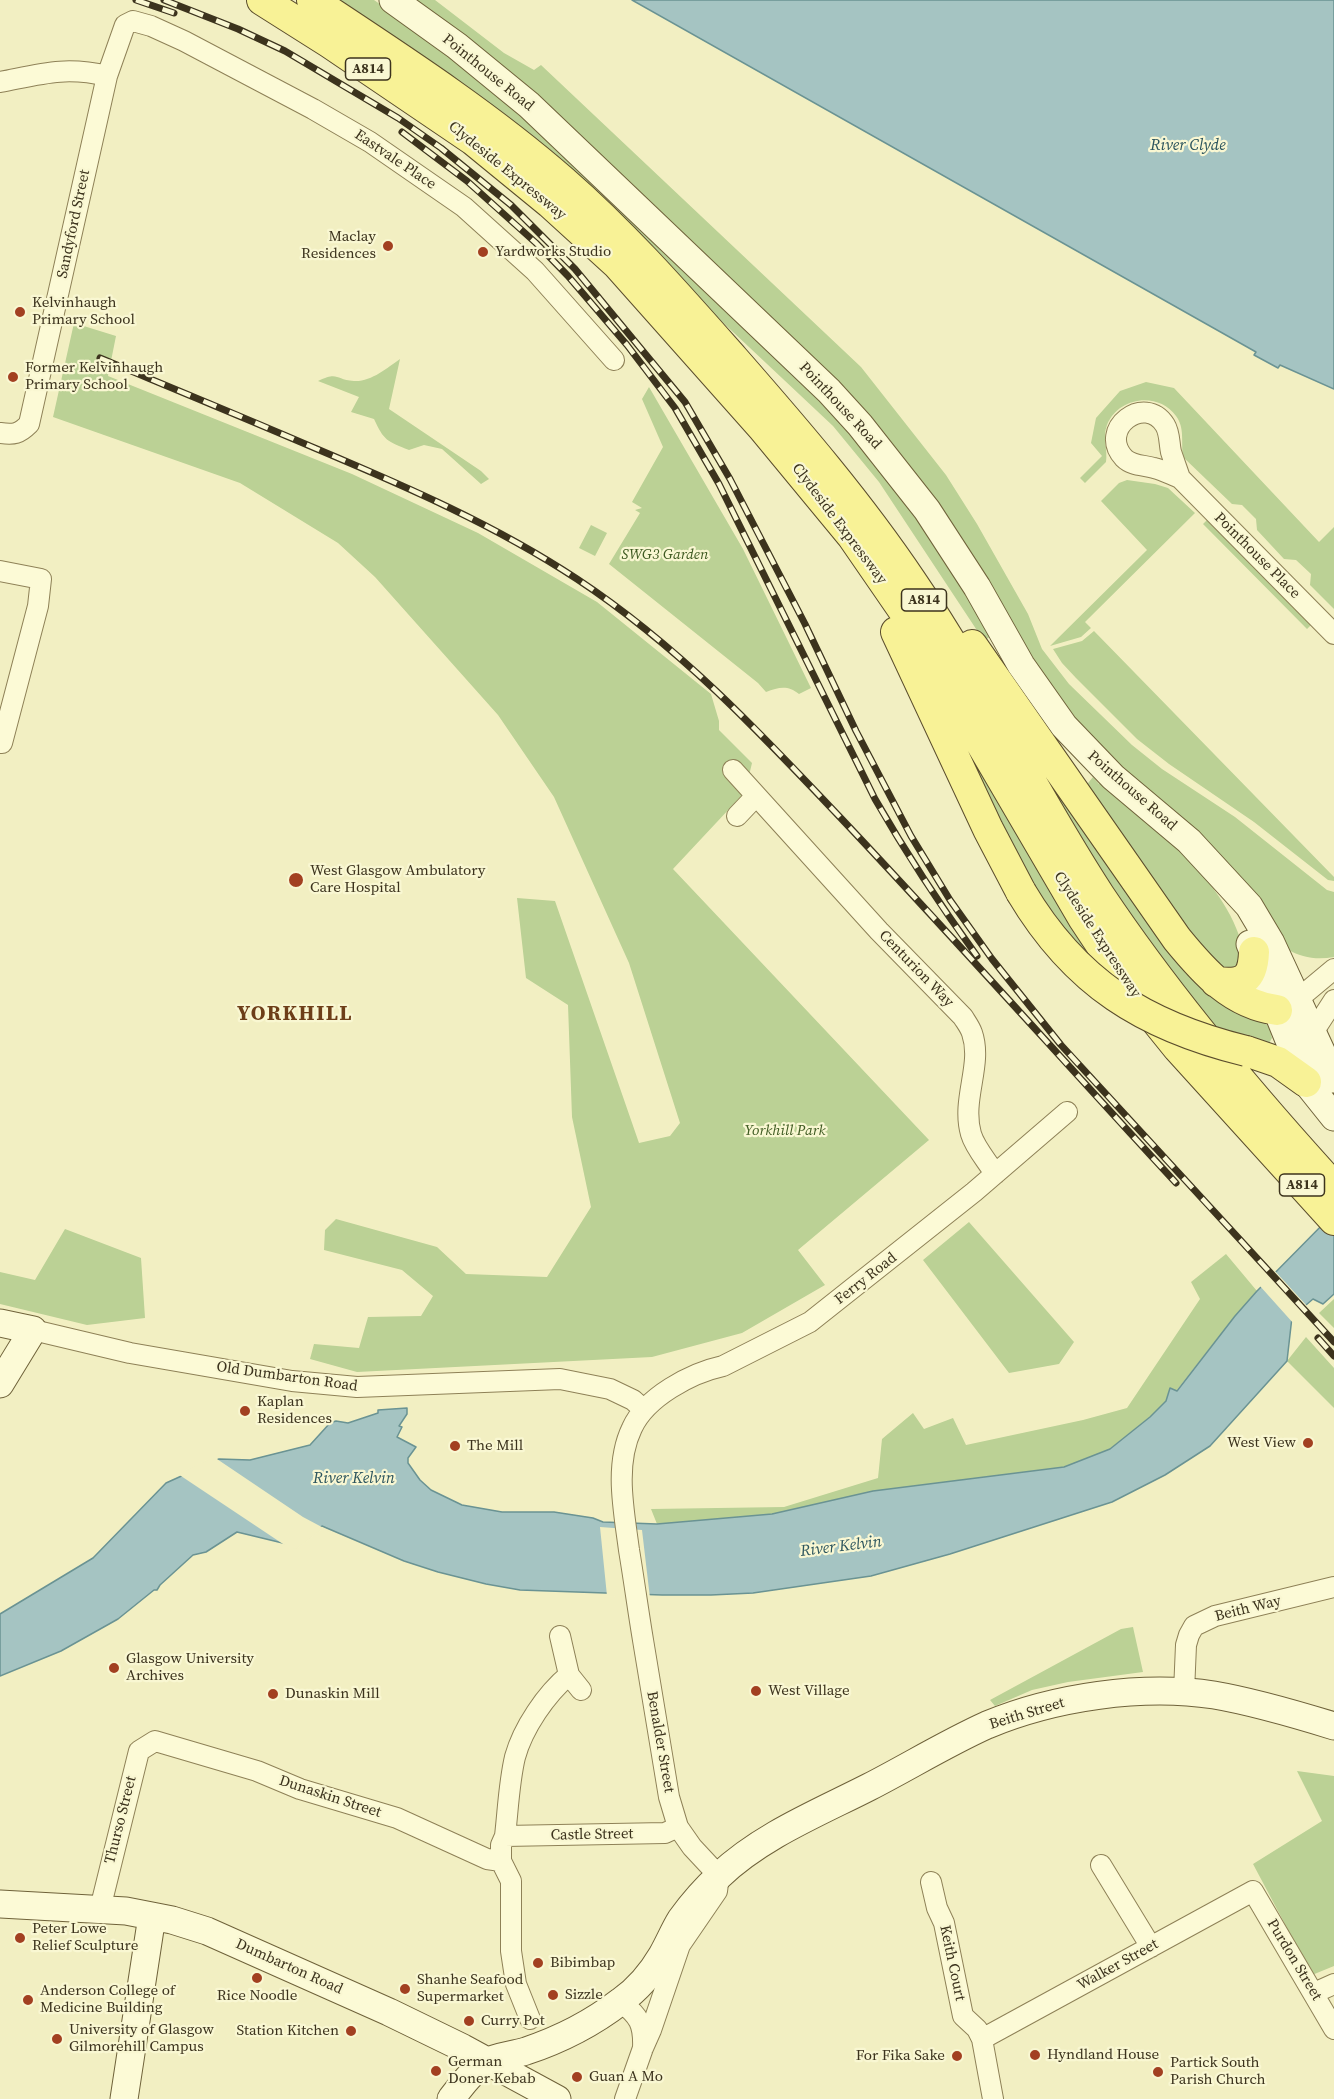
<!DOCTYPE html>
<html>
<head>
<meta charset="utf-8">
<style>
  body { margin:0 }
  canvas { display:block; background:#f2efc2 }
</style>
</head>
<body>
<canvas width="1334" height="2099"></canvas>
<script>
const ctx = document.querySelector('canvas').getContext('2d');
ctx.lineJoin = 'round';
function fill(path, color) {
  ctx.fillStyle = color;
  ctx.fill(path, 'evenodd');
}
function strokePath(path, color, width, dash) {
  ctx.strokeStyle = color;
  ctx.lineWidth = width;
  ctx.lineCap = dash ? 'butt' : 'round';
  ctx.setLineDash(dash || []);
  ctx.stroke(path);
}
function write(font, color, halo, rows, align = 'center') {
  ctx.font = font + ' "Source Serif 4",serif';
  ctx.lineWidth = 4.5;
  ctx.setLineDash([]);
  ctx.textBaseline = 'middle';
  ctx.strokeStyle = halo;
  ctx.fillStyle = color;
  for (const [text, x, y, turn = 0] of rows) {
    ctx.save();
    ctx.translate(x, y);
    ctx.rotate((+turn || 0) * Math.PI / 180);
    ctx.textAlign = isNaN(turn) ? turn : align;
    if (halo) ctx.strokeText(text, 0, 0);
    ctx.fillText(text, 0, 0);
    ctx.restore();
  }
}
fill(new Path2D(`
  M334,0h40l42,29 116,93 271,264c20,13 34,29 49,47 55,61 96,134 139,203l-7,5 -105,-159 -46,-56 -150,-141z
  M409,0h26l69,53 30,17 7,-5 320,302 85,108 31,49 51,90 14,35 27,35 63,61 30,24 73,48 92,73 7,2v65c-17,3 -32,1 -47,-8l-214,-226 -154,-241z
  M74,323l42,13 -8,40 244,98 126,59 119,69 114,92 8,27v9l33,33 -7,29 -72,77 256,271 -131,110 27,35 -83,48 -90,24 -295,15 -47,-13 4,-15 45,4 9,-31 53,-1 12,-20 -31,-26 -78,-20 1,-20 11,-11 101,28 29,27 81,3 44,-70 -19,-90 -4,-112 -42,-27 -9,-80 38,3 84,242 31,-7 10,-13 -51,-160 -75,-166 -56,-82 -123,-138 -37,-34 -98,-60 -187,-66z
  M400,359l-11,50 92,62 8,8 -8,5 -39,-35 -18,-4 -15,5c-22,-9 -25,-9 -35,-31l-23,-7 8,-15 -41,-16c21,-10 17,-1 36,0 17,1 33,-13 46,-22z
  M1146,382l28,6 145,154 15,-15v82l-24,-24 1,-11 -15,-14 -12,-1 -27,-29 -1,-11 -14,-14 -10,-1 -49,-47c-2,-15 2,-29 -7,-41 -18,-25 -58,-19 -69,9 -5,13 1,25 -1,37l-21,21 -5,-5 22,-22 -11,-13 5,-25 24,-27z
  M649,387l94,162 68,139 -12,6c-11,-9 -20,-7 -33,-2l-8,-9 -149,-119 31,-51 -5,-3 7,-2 -10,-6 31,-55 -21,-48z
  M1127,480l28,4 13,4 27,25 -110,109 6,6 -10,9 -31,9 97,-96 -46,-49 18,-18z
  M1208,519l104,105 -5,5 -104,-105z
  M591,525l16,8 -12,23 -16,-8z
  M1094,631l240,246v4l-6,-1 -74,-58 -85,-58 -32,-25 -61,-61 -14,-15 -9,-14 29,-8z
  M943,702l169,283 -65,-64z
  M1009,716l171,249 28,29 61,32 3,12 -4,7 -54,-9 -94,-127z
  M1093,777l6,7 4,-4c54,49 133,107 143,183l-26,13 -136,-188z
  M969,1222l105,120 -15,22 -50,9 -86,-113z
  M65,1229l76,29 4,60 -58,7 -87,-21v-32l35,8z
  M1226,1254l31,37 -22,25 -59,75 -6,-3 -4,13 -16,16 -40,32 -46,18 -191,24 -101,23 -115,10 -6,-15 133,-2 94,-29 4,-39 31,-26 11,16 29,-11 13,27 117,-25 44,-12 73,-109 -9,-17z
  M1334,1299v29l-15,-15z
  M1306,1337l28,31v40l-47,-47z
  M1133,1627l10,45 -75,10 -36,8 -37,16 -5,-6 131,-71z
  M1297,1771l37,5v190l-22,9 -59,-111 69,-43z`), '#bbd195');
const water = new Path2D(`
  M632,0h702v389l-54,-24 -2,3 -24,-13 2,-3z
  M1334,1213v81l-11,10 -10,-5 -21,18 -5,44 -77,85 -45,29 -53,27 -162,52 -79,22 -118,17 -42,2h-49l-142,-5 -34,-6 -48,-12 -34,-11 -82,-35 -27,20 -58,-14 -31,20 -13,3 -33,30 -3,5h-3l-36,29 -57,32 -61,25v-62l93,-56 73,-75 53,-24 31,1 60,-15 20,-22 6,-2 12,2 30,-10v-3l29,-2v6l-8,12 3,1 -5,10 19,10 -8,11v5l12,17 11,10 31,15 40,7h52l39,6 10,4 54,2 115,-10 101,-23 191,-24 46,-18 40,-32 16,-16 4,-13 7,3 58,-75 22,-25z`);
fill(water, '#a5c4c2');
strokePath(water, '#6a9393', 1.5);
fill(new Path2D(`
  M1274,1270l34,37 -13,12 -1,5 -35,-39z
  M214,1457l89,60 45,24 -26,-12 -26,20 -7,-1 -111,-74z
  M600,1527l42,3 8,68 -43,-2z`), '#f2efc2');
const street = new Path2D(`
  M0,82c41,-8 65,-16 107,-6
  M0,433c14,2 19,1 29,-9l78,-348 18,-51 8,-4 18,5 33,15 129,68 57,33 94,65 71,64 79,89
  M1180,478c-3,-9 -6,-17 -9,-26 -2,-9 -1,-19 -6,-27 -20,-32 -68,4 -41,33 8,8 20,7 30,10 9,2 18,7 26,10l154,156
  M0,571l41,8 -3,27 -36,137h-2
  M733,770l146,161 84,86c3,5 7,10 9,16 11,32 -11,66 -1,101 4,14 17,28 24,40
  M737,816l19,-20
  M1298,999l36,-30
  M1312,1034l22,-34
  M33,1330l97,23 162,28 65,6 203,-8 50,10 23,11 10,9
  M560,1636l9,39 12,15
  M1184,1692l2,-47 3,-10 5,-9 21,-10 119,-29
  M505,1836l160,-3 13,-6
  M1101,1865l50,82
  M931,1882l6,26 7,15 19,93 14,13 5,10 11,60
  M100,1909l39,-158 16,-10 102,30 43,18 97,29 90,41 14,2
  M1314,1993l20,-9
  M621,2002c18,14 23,22 22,46
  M530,2019l-14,-35 -5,-33v-70l-10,-20v-16l4,-9c3,-26 4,-54 10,-79 8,-29 31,-63 54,-82
  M982,2039l271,-148 81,138
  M625,2099l18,-51 8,-18 29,-85 37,-54 2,-15 -27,-29 -14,-20 -9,-30c-9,-52 -17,-105 -26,-157 -5,-30 -9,-60 -14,-90 -5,-39 -15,-85 3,-122 14,-31 59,-55 91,-62l87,-44 164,-130 93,-80`);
const secondary = new Path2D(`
  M393,0l64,46 72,59 300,286 31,34 67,85 50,77 44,78 43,61 49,51 76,64 60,65 22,37 63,136
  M1250,944l56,138 28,35
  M0,1323l33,7 -33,54
  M0,1904l126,7 46,9 35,11 182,81 74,36 94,51
  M124,2099l28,-183
  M451,2099c10,-13 21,-28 35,-37 12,-6 27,-7 40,-11 33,-11 68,-29 95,-50 17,-12 31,-29 41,-46 7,-12 12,-25 19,-36 11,-15 25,-31 38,-43 42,-40 99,-63 150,-89 39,-20 78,-44 118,-62 67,-28 155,-41 227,-30 41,7 81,19 120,31`);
const primary = new Path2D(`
  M262,0l68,43 143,97 77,63 68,62 144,162 90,109 51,74 180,308 45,68 50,62 156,172
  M312,0c86,57 173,113 251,181 62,54 116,116 171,178 63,72 125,144 178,223 69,101 121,212 188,314 69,103 150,199 234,291
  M896,632l92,197 33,63
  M972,645l205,294c27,33 55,65 100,71
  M1216,982c27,3 37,-2 38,-30
  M1246,1051l32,11 28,20`);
strokePath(street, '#8e8157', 22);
strokePath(secondary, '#6f623a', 29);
strokePath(primary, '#5b4d2c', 32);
strokePath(street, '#fcfad6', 20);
strokePath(secondary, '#fcfad6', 27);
strokePath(primary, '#f8f296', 30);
const rail = new Path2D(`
  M136,0l38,13
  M164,0l74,29 47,22 113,67 43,30 70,57 64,64 110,133 45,77 75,145 51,107 55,105 39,64 42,59 69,86 273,297
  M402,132l65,49 69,62 32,33 59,69 48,63 44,76 156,315c31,54 65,106 102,157
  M100,358c72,30 145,60 217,91 90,38 178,76 260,130 106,70 189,160 276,252 109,116 215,235 323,352
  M1318,1338l16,18`);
strokePath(rail, '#3c331d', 7);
strokePath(rail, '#f9f7d2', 4.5, [14]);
const primaryBridge = new Path2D(`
  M1021,892c54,91 123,134 225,159`);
strokePath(primaryBridge, '#5b4d2c', 32, []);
strokePath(primaryBridge, '#f8f296', 30);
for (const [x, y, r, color] of [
  [388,246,6,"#a24021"],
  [483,252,6,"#a24021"],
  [20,312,6,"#a24021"],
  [13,377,6,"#a24021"],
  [296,880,8,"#a24021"],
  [245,1411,6,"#a24021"],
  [1308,1443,6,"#a24021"],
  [455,1446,6,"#a24021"],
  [114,1668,6,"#a24021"],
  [756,1691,6,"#a24021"],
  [273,1694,6,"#a24021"],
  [20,1938,6,"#a24021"],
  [538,1963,6,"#a24021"],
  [257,1978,6,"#a24021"],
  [405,1989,6,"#a24021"],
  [553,1995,6,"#a24021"],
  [28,2000,6,"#a24021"],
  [469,2021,6,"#a24021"],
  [351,2031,6,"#a24021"],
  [57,2039,6,"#a24021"],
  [1035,2055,6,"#a24021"],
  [957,2056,6,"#a24021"],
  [436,2071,6,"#a24021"],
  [1158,2072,6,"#a24021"],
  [577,2077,6,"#a24021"]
]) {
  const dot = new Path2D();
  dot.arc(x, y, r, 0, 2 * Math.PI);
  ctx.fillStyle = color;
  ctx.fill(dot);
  strokePath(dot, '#f9f7d2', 2);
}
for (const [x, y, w] of [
  [368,69,45],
  [924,600,45],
  [1302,1185,45]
]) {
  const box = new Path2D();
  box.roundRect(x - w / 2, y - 11, w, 22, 4.5);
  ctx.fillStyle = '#f9f7d2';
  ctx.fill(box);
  strokePath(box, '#3c331d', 1.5);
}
write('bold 14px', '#3c331d', null, [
  ["A814",368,69],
  ["A814",924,600],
  ["A814",1302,1185]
]);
write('15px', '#3c331d', '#f9f7d2', [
  ["Pointhouse Road",488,73,39],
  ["Eastvale Place",395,160,34],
  ["Clydeside Expressway",507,171,39],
  ["Sandyford Street",74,224,-78],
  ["Pointhouse Road",840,406,47],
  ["Clydeside Expressway",839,524,53],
  ["Pointhouse Place",1257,556,45],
  ["Pointhouse Road",1132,791,41],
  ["Clydeside Expressway",1097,935,57],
  ["Centurion Way",916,969,46],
  ["Ferry Road",866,1279,-38],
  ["Old Dumbarton Road",287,1377,8],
  ["Beith Way",1248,1609,-14],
  ["Beith Street",1027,1714,-17],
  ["Benalder Street",660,1742,80],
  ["Dunaskin Street",330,1797,18],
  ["Thurso Street",121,1820,-76],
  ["Castle Street",592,1835,-1],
  ["Purdon Street",1294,1960,59],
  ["Keith Court",952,1963,78],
  ["Walker Street",1118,1965,-29],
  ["Dumbarton Road",289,1967,24]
]);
write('15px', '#3c331d', '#f9f7d2', [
  ["Maclay",376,237,"right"],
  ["Residences",376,254,"right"],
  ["Yardworks Studio",495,252],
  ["Kelvinhaugh",32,303],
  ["Primary School",32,320],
  ["Former Kelvinhaugh",25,368],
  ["Primary School",25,385],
  ["West Glasgow Ambulatory",310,871],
  ["Care Hospital",310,888],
  ["Kaplan",257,1402],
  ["Residences",257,1419],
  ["West View",1296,1443,"right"],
  ["The Mill",467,1446],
  ["Glasgow University",126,1659],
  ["Archives",126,1676],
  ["West Village",768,1691],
  ["Dunaskin Mill",285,1694],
  ["Peter Lowe",32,1929],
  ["Relief Sculpture",32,1946],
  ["Bibimbap",550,1963],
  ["Shanhe Seafood",417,1980],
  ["Supermarket",417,1997],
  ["Anderson College of",40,1991],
  ["Medicine Building",40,2008],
  ["Sizzle",565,1995],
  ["Rice Noodle",257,1996,"center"],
  ["Curry Pot",481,2021],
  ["University of Glasgow",69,2030],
  ["Gilmorehill Campus",69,2047],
  ["Station Kitchen",339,2031,"right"],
  ["Hyndland House",1047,2055],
  ["For Fika Sake",945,2056,"right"],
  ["German",448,2062],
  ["Doner Kebab",448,2079],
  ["Partick South",1170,2063],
  ["Parish Church",1170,2080],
  ["Guan A Mo",589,2077]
], 'left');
write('italic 15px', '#3e5a21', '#f9f7d2', [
  ["SWG3 Garden",665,555],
  ["Yorkhill Park",785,1131]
]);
write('italic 16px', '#2b545d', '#f9f7d2', [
  ["River Clyde",1188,146],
  ["River Kelvin",354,1479],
  ["River Kelvin",841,1547,-7]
]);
ctx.letterSpacing = '1.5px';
write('bold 21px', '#6d3e18', '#f9f7d2', [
  ["YORKHILL",295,1015]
]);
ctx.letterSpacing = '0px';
</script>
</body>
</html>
